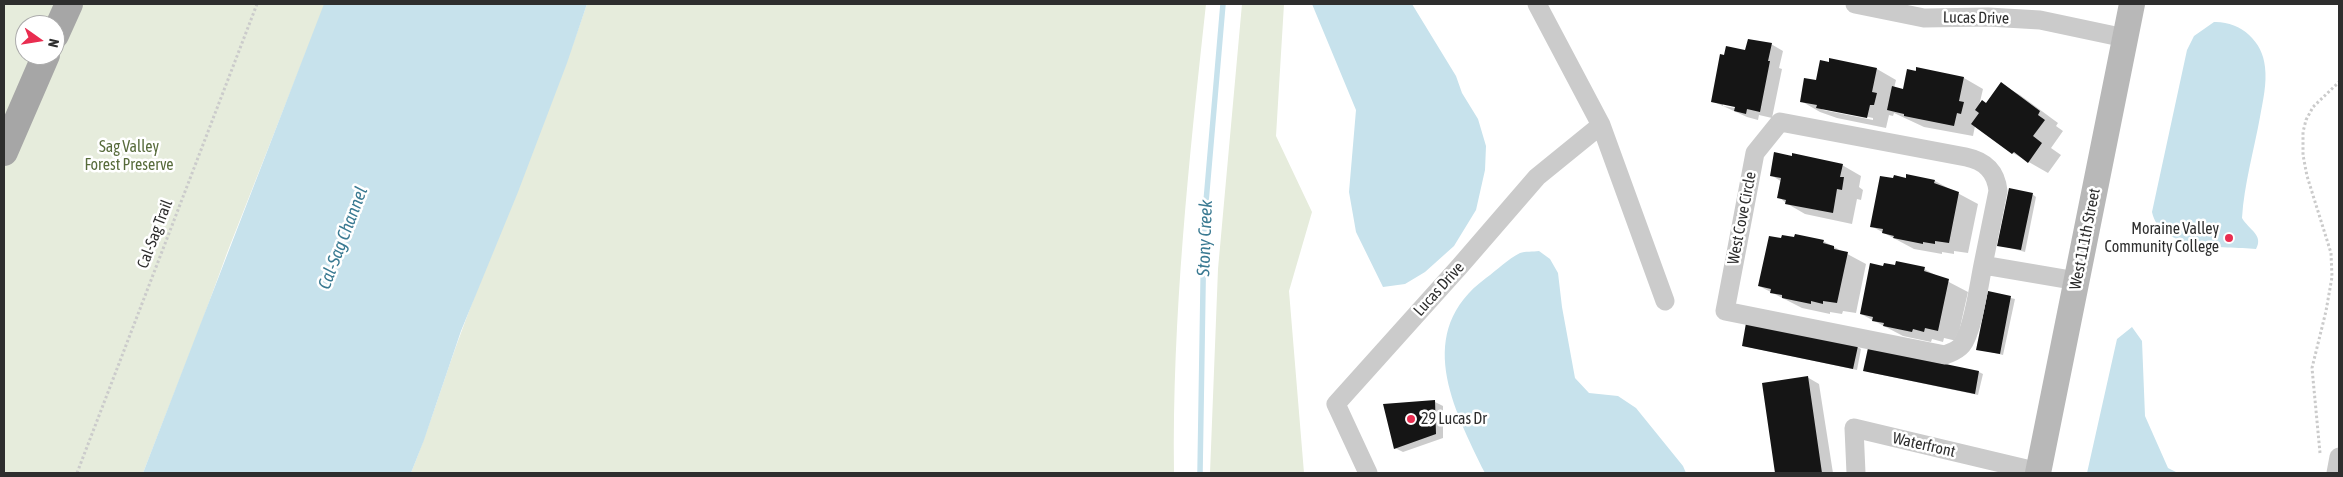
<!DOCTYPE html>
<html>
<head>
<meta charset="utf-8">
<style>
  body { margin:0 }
  #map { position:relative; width:2343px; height:477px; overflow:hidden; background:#fff; font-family:"Asap Condensed",sans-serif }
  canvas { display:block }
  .frame { position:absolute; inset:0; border:5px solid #2e2e2e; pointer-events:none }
  .north { position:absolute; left:15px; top:15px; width:50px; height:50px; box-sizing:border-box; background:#fff; border:1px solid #ababab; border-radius:50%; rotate:103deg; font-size:14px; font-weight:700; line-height:20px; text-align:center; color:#2e2e2e }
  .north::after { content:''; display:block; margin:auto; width:18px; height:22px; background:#e92d50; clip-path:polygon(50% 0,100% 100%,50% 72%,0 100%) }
</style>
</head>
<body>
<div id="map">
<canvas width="2343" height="477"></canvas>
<div class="frame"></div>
<div class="north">N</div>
</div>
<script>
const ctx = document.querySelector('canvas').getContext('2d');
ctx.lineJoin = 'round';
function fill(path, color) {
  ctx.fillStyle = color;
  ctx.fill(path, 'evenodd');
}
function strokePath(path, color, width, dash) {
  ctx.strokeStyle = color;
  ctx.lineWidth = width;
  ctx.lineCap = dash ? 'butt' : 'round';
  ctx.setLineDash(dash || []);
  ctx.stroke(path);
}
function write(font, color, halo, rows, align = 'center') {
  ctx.font = font + ' "Asap Condensed",sans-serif';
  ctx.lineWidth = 5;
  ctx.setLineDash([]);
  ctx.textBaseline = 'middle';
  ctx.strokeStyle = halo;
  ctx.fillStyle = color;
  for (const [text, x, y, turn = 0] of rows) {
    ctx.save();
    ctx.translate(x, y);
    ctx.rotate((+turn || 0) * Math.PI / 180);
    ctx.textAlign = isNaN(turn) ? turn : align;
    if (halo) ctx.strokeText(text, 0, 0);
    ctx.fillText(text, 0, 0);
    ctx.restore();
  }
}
fill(new Path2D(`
  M4,4h321l-98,249 -27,74 -57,146h-139zM25,25h30v30h-30z
  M587,4h619c-17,155 -34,313 -32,469h-763c19,-47 33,-95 51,-143 40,-109 88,-216 125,-326z
  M1242,4h42l-8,132 36,76 -23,79 15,182h-94l8,-204z`), '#e6ecdc');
fill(new Path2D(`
  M324,4h263l-20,59 -49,129 -57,139 -37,109 -13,33h-268z
  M1312,4h100l44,72 6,17 16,26 8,27 -1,24 -9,40 -22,36 -29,26 -20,12 -22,3 -27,-55 -7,-40 7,-82z
  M2214,22c26,-1 49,19 51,45 2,17 -2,33 -5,50 -6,33 -16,68 -18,101 7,12 22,17 14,31 -32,-3 -96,2 -104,-37l35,-162 7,-14z
  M1539,251l11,8 8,14 4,34 13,71 14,15 29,3 18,12 47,58 3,7h-201c-32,-65 -72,-141 1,-195 11,-8 22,-19 34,-25 5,-2 13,-1 19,-2z
  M2132,327l10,14 3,75 23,52 10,5h-91l30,-134z`), '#c7e2ec');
fill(new Path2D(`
  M1771,44l12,7 -4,17 3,1 -10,49 -13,-3 -1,5 -11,-3 -35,-16 13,-45zM1723,103l18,4v2l-18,-3z
  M1917,68l47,10 19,11 -4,17 7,-2 15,-20 19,11 38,28 -2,3 7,5 -12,17 10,7 -13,18 -35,-20 -38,-27 -2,10 -49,-9 -30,-14 -1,3 -4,-1 -3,13 -49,-10 -17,-6 -19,-11 16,-19 60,-13 19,11 -2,8 10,2zM1820,107l53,11v2l-50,-10z
  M1842,165l19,11 -2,11 4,3 -2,10 -4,-1 -5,25 -47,-10 -19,-11 -7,-6 3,-15 -11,-7z
  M1907,175l28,6 43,23 -10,49 -14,-2v3l-12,-2v2l-28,-5 -43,-23 36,-47z
  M2032,194l4,3 -11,55 -26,-7z
  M1782,240l41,1 43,23 -10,49 -13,-2 -1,3 -12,-2v2l-28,-6 -43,-22z
  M1884,267l40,2 44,23 -11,49 -13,-3 -1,4 -11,-3 -1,3 -28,-6 -42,-22z
  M1989,293l26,6 -12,56 -25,-6z
  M1743,346l114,1 4,2 -4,21z
  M1869,350l110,22 4,2 -5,21 -110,-23 -4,-2z
  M1807,377l12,7 14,89h-57l-13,-89z
  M1435,402l8,4v32l-40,14 -8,-4z`), '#0003');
strokePath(new Path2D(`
  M1200,473l4,-248 19,-221`), '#c7e2ec', 5.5);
fill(new Path2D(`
  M1748,39l24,4 -4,18h2l-10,51 -13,-3 -1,5 -12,-3 1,-4 -24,-5 9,-48 4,1 2,-9 19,4z
  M1829,58l48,10 -5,24 5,1 -3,12h-4l-3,13 -51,-10 1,-3 -17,-3 4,-24 12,2 4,-20 9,2z
  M1916,67l48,10 -5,24 5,1 -3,12 -4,-1 -3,13 -50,-10v-2l-17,-4 5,-24 11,3 4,-20 9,2z
  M2001,82l39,29 -2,4 7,5 -12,16 9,7 -14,20 -14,-11 -2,2 -41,-30 8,-11 -4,-3 7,-10 4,3z
  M1774,152l18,4v-3l51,11 -3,13h4l-2,13 -5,-1 -4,24 -48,-9 1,-4 -9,-2 4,-20 -11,-2z
  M1906,174l29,6 -1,3 25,9 -10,51 -14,-2v3l-12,-2v2l-30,-6 1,-2 -12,-3 1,-4 -13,-2 10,-51 13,2 1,-3 12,3z
  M2009,188l24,5 -12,57 -24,-4z
  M1795,234l29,6 -1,3 11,3v3l14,3 -11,51 -14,-2v3l-12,-3v3l-29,-6v-3l-12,-2 1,-4 -13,-3 11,-50 12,2 1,-3 12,2z
  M1896,261l29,6 -1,4 25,8 -11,52 -13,-3 -1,4 -11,-3 -1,3 -29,-6 1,-3 -12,-2 1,-4 -13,-3 10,-51 13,3 1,-3 11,2z
  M1988,291l23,5 -11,58 -24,-4z
  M1746,323l112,23 -5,23 -111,-23z
  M1868,348l111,23 -4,23 -112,-23z
  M1808,376l14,97h-47l-13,-90z
  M1435,400l1,34 -42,15 -11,-45z`), '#151515');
strokePath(new Path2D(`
  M2320,453l-8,-85 14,-57 6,-34 -1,-24 -24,-77 -4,-21v-23l3,-12 7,-13 26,-25
  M77,473l180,-469`), '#cbcbcb', 3, [2.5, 2.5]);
strokePath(new Path2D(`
  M1537,4l64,121 64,176
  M1855,4l69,14 64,-1 52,3 85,18
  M1983,265c-4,19 -10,66 -21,80 -5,6 -10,7 -17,10l-220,-44 30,-158 25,-31 186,35c19,4 30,14 32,34l-15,74 94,16
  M1368,473l-32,-69 124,-138 77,-89 64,-52
  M1856,473l-2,-45 185,44
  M2336,473l3,-16`), '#cbcbcb', 19);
strokePath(new Path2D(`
  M2038,473l94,-469`), '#b8b8b8', 26);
strokePath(new Path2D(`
  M55,35l14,-31
  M4,152l42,-97`), '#a6a6a6', 28);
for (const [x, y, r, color] of [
  [2229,238,5,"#e92d50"],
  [1411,419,5,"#e92d50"]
]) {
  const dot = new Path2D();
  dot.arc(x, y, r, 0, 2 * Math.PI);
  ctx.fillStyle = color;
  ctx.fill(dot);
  strokePath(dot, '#fff', 2);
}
write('16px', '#2e2e2e', '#fff', [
  ["Lucas Drive",1976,18,1],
  ["West Cove Circle",1742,218,-79],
  ["Cal-Sag Trail",155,234,-69],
  ["West 111th Street",2085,239,-79],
  ["Lucas Drive",1439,289,-48],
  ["Waterfront",1924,445,13]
]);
write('16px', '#576b3b', '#fff', [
  ["Sag Valley",129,147],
  ["Forest Preserve",129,165]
]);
write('16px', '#2e2e2e', '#fff', [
  ["Moraine Valley",2219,229],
  ["Community College",2219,247],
  ["29 Lucas Dr",1421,419,"left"]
], 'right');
write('italic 18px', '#3a7a92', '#fff', [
  ["Cal-Sag Channel",343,238,-69],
  ["Stony Creek",1205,238,-88]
]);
</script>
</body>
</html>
